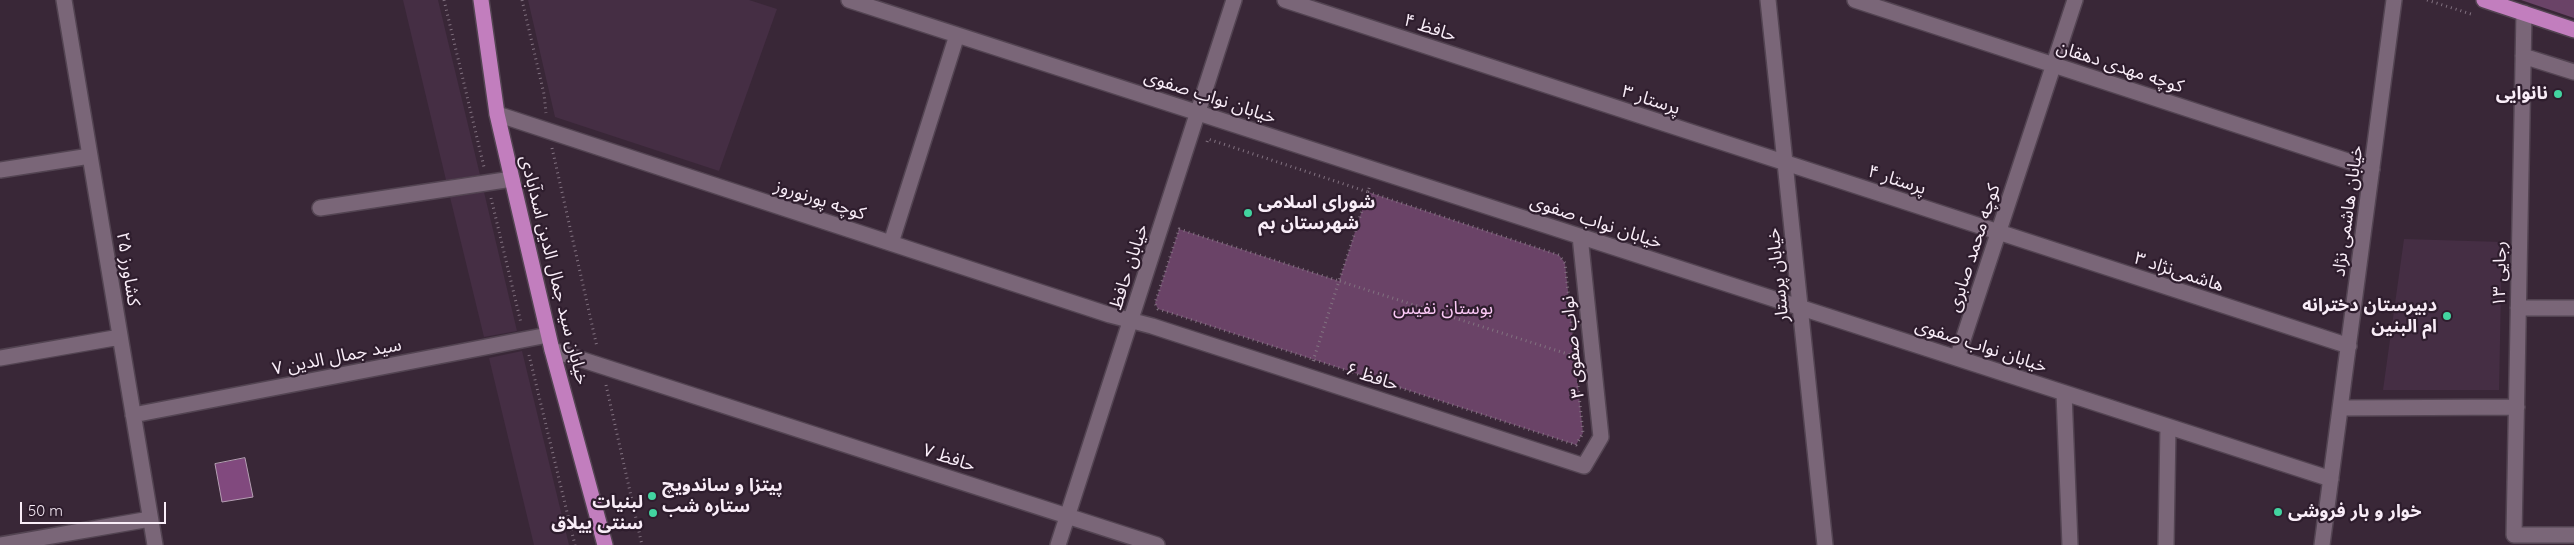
<!DOCTYPE html>
<html>
<head>
<meta charset="utf-8">
<style>
  body { margin:0 }
  #map { position:relative; width:2574px; height:545px; overflow:hidden; background:#392737; font-family:Quicksand,sans-serif }
  canvas { display:block }
  .scale { position:absolute; left:20px; top:502px; width:146px; height:22px; box-sizing:border-box; border:2px solid #f9edf8; border-top:0; padding-left:6px; font-size:15px; line-height:18px; white-space:nowrap; color:#f9edf8; -webkit-text-stroke:4px #2e1d2d; paint-order:stroke }
</style>
</head>
<body>
<div id="map">
<canvas width="2574" height="545"></canvas>
<div class="scale">50 m</div>
</div>
<script>
const ctx = document.querySelector('canvas').getContext('2d');
ctx.lineJoin = 'round';
function fill(path, color) {
  ctx.fillStyle = color;
  ctx.fill(path, 'evenodd');
}
function strokePath(path, color, width, dash) {
  ctx.strokeStyle = color;
  ctx.lineWidth = width;
  ctx.lineCap = dash ? 'butt' : 'round';
  ctx.setLineDash(dash || []);
  ctx.stroke(path);
}
function write(font, color, halo, rows, align = 'center') {
  ctx.font = font + ' Quicksand,"Noto Sans Arabic",sans-serif';
  ctx.lineWidth = 4.5;
  ctx.setLineDash([]);
  ctx.textBaseline = 'middle';
  ctx.strokeStyle = halo;
  ctx.fillStyle = color;
  for (const [text, x, y, turn = 0] of rows) {
    ctx.save();
    ctx.translate(x, y);
    ctx.rotate((+turn || 0) * Math.PI / 180);
    ctx.textAlign = isNaN(turn) ? turn : align;
    if (halo) ctx.strokeText(text, 0, 0);
    ctx.fillText(text, 0, 0);
    ctx.restore();
  }
}
fill(new Path2D(`
  M403,0h35l42,175 -34,5z
  M528,0h221l28,9 -58,162 -164,-54z
  M484,192l33,139 -33,6 -34,-140z
  M2404,239l98,3 -3,148h-116z
  M522,351l47,194h-35l-45,-187z`), '#452e44');
fill(new Path2D(`
  M2521,0h53v18z
  M1368,192l191,63 6,8 18,170 -7,12 -418,-136 -3,-6 24,-74 160,52z`), '#6a4367');
const building = new Path2D(`
  M245,458l8,39 -31,5 -7,-38z`);
fill(building, '#81497e');
strokePath(building, '#b59fb3', 1);
const minor = new Path2D(`
  M64,0l91,545
  M849,0l1482,479
  M1285,0l1064,346
  M1768,0l57,545
  M1855,0l517,169
  M2523,56l51,16
  M497,114l613,201 42,11 432,140 17,-29 -21,-201
  M0,170l90,-14
  M320,208l192,-29
  M891,243l66,-208
  M2518,308h56
  M552,350l605,195
  M0,358l120,-21
  M1957,358l118,-358
  M2064,393l6,152
  M2340,408l177,-1
  M133,415l415,-80
  M2514,535l10,-522
  M2514,535h60
  M0,545l150,-26
  M1058,545l176,-545
  M2166,545l2,-118
  M2322,545l72,-545`);
const major = new Path2D(`
  M481,0l16,114 15,65 40,171 53,195
  M2484,0l90,30`);
strokePath(minor, '#534452', 18);
strokePath(major, '#534452', 18);
strokePath(new Path2D(`
  M444,0l40,167
  M522,0l22,94 2,19
  M2427,0l47,15
  M1207,142l1,-3 160,53 2,-7
  M552,148l45,199
  M1368,192l191,63 6,8 18,170 -7,12 -418,-136 -3,-6 24,-74 160,52z
  M491,198l30,125
  M529,355l46,190
  M1313,361l26,-80 238,76
  M606,385l36,160`), '#827280', 3, [1, 4]);
strokePath(minor, '#7a6678', 15);
strokePath(major, '#c27ebe', 15);
for (const [x, y, r, color] of [
  [2558,94,5,"#42d4a0"],
  [1248,213,5,"#42d4a0"],
  [2447,316,5,"#42d4a0"],
  [652,496,5,"#42d4a0"],
  [2278,512,5,"#42d4a0"],
  [653,513,5,"#42d4a0"]
]) {
  const dot = new Path2D();
  dot.arc(x, y, r, 0, 2 * Math.PI);
  ctx.fillStyle = color;
  ctx.fill(dot);
  strokePath(dot, '#2e1d2d', 2);
}
write('18px', '#f9edf8', '#2e1d2d', [
  ["حافظ ۴",1430,28,18],
  ["کوچه مهدی دهقان",2120,67,18],
  ["خیابان نواب صفوی",1210,97,18],
  ["پرستار ۳",1651,100,18],
  ["پرستار ۴",1897,180,18],
  ["کوچه پورنوروز",820,200,18],
  ["خیابان هاشمی نژاد",2348,211,-82],
  ["خیابان نواب صفوی",1596,222,18],
  ["کوچه محمد صابری",1974,248,-72],
  ["خیابان حافظ",1129,267,-72],
  ["کشاورز ۲۵",128,269,81],
  ["خیابان سید جمال الدین اسدآبادی",554,270,76],
  ["هاشمی‌نژاد ۳",2179,272,18],
  ["رجایی ۱۳",2500,274,-89],
  ["خیابان پرستار",1778,275,-96],
  ["خیابان نواب صفوی",1981,346,18],
  ["نواب صفوی ۳",1573,347,-96],
  ["سید جمال الدین ۷",337,357,-11],
  ["حافظ ۶",1372,377,18],
  ["حافظ ۷",949,458,18]
]);
write('bold 18px', '#f9edf8', '#2e1d2d', [
  ["نانوایی",2548,94],
  ["شورای اسلامی",1258,203,"left"],
  ["شهرستان بم",1258,224,"left"],
  ["دبیرستان دخترانه",2437,306],
  ["ام البنین",2437,327],
  ["پیتزا و ساندویچ",662,486,"left"],
  ["ستاره شب",662,507,"left"],
  ["لبنیات",643,503],
  ["سنتی ییلاق",643,524],
  ["خوار و بار فروشی",2288,512,"left"]
], 'right');
write('18px', '#fbc9f6', '#2e1d2d', [
  ["بوستان نفیس",1443,309]
]);
</script>
</body>
</html>
